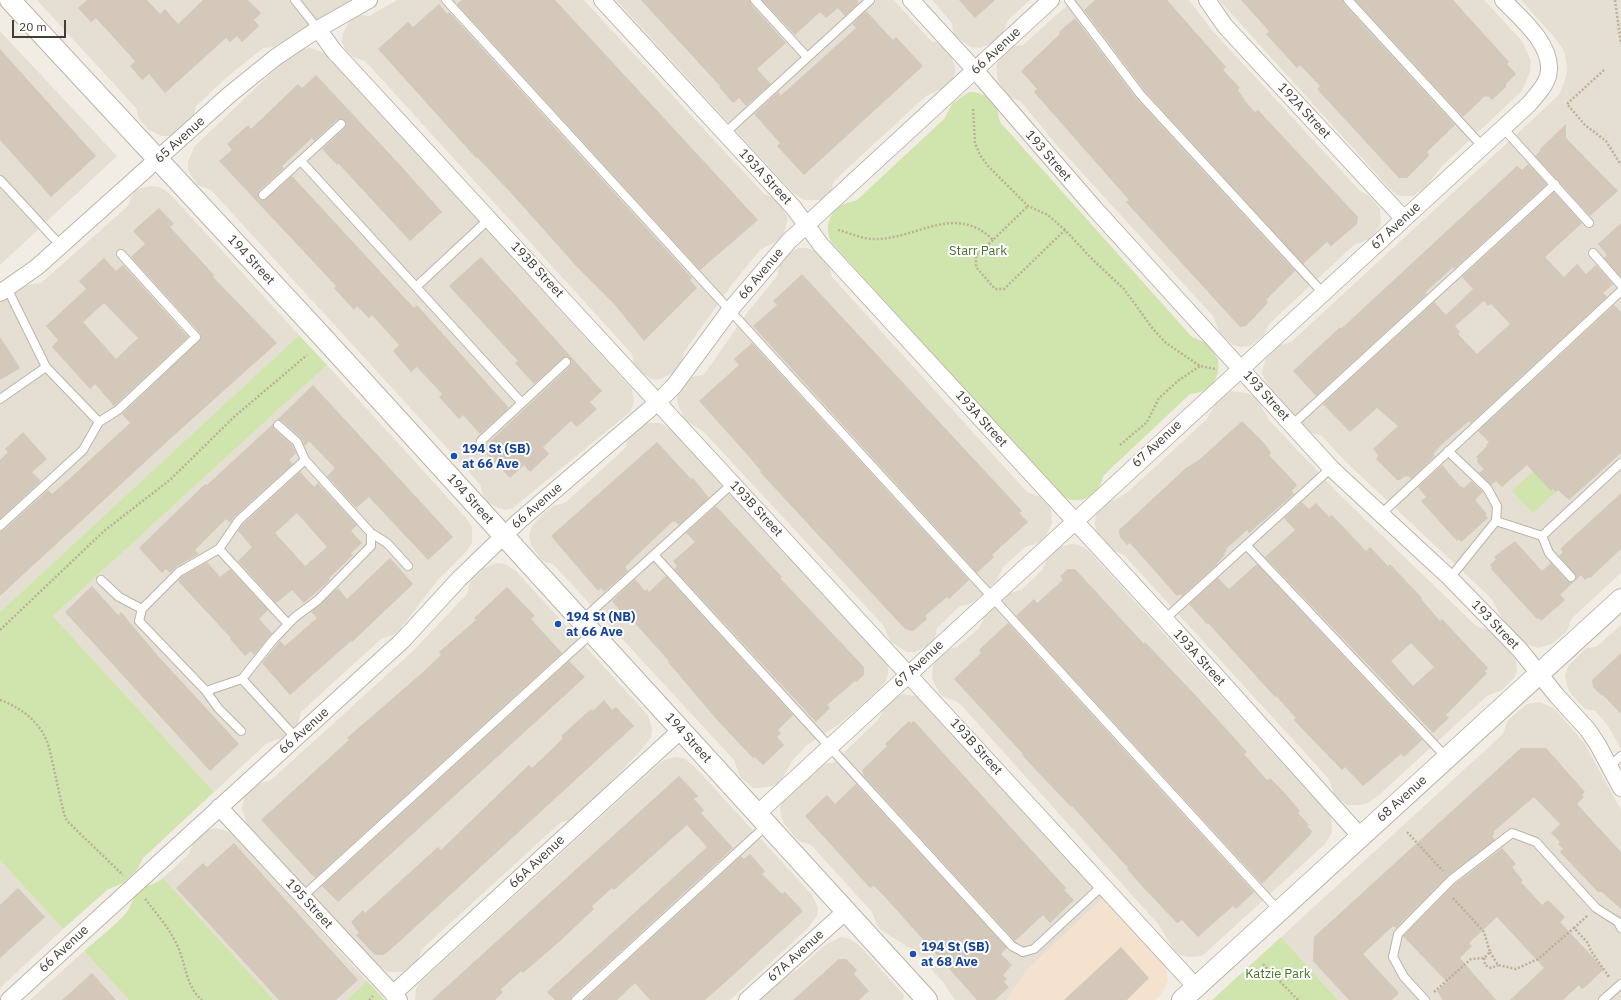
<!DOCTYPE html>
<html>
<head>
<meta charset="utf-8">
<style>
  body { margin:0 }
  #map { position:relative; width:1621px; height:1000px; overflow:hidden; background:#f2ede4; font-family:"IBM Plex Sans",sans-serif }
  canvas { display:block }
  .scale { position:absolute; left:12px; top:20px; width:54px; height:18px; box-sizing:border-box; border:2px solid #433d34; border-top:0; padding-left:5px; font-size:12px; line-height:14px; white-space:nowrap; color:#433d34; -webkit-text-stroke:3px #fff; paint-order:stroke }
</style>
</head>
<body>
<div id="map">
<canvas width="1621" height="1000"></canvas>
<div class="scale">20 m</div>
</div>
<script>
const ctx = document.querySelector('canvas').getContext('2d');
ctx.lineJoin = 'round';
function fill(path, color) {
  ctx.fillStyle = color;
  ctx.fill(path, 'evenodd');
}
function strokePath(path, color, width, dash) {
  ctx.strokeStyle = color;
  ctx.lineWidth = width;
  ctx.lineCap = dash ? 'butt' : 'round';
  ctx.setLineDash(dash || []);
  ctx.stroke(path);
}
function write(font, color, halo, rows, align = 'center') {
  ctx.font = font + ' "IBM Plex Sans",sans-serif';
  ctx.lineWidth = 4;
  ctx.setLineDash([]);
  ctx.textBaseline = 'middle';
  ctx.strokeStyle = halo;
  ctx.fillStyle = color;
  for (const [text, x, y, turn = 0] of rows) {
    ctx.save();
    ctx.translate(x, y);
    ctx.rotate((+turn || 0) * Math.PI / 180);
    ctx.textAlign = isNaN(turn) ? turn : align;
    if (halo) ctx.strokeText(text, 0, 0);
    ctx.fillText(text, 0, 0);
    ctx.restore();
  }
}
fill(new Path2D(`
  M37,0h313l-76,47 -11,1 -37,30 -30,28 -2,10 -18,17 -7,3h-7l-13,-6 -10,-11 -3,-11z
  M397,0h187l180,194 8,3 9,8 7,13 -4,15 -7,8 -16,8 -28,34 -49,69 -3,13 -8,8 -10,5 -8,2 -14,-7 -7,-7 -2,-12 -267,-293 -12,-4 -8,-8 -3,-7 1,-8 6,-12 10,-7 10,1z
  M616,0h278l35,39 4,3h6l10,10 6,14v7l-3,6 -9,9 -17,8 -90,83 -3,4 -1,8 -4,5 -7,4h-17l-11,-7z
  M932,0h98l-22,20 -4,12 -6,7 -8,5 -10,4 -9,-1 -15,-10 -3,-4 -1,-10z
  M1073,0h116l23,30 148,161 10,5 10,13 1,15 -11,15 -16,6 -85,79 -5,11 -14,11 -9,1 -8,-2 -8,-7 -6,-7 -6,-15 -159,-174 -30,-37 -4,-4 -11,-4 -11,-16 -2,-15 3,-7 15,-13 9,-1z
  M1219,0h265l38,41 9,20 -1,11 -8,19 -80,75 -16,21 -13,9h-9l-7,-1 -7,-6z
  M1521,0h100v573l-49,45 -5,13 -15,13 -14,4 -14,-5 -22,-25 -11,-20 -146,-137 -24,-26 -7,-1 -7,-4 -34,-37 -8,-13 -3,-7 4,-16 12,-12 8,-1 5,-2 268,-247 7,-18 1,-9 -3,-17 -9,-13z
  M0,31l117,125 -117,109z
  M311,48l15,5 306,336 2,13 -4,10 -117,96 -7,2 -8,-2 -10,-6 -5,-6 -3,-12 -269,-294 -14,-5 -9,-15v-8l6,-15 96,-92 13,-6z
  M150,186l10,1 10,7 129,141 -299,277v-310l27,-17 14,-2 87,-77 3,-9 5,-7z
  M798,248h9l11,4 10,11 4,14 195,215 14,5 10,12 1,14 -6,13 -7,6 -15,6 -21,19 -7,14 -21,20 -6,3 -9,2 -23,22 -2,10 -6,7 -14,7h-8l-16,-10 -8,-17 -180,-194 -18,-11 -7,-15 -1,-9 3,-7 12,-12 10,-2 3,-2 42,-60 31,-38 1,-10 6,-9z
  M327,365l140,154 5,8v16l-6,9 -28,28 -41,53 -16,6 -80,73 -3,12 -16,14 -15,5 -53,49 -161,-176z
  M1231,391l16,2 10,6 12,21 70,74 134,129 5,4 11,3 19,19 8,12 1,10 -3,7 -12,12 -15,6 -108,99 -11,8 -7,2h-14l-11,-8 -3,-5 -4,-13 -205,-224 -15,-7 -8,-9 -5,-9 -1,-7 1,-8 5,-8 7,-5 11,-4 10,-7 78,-72 9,-17z
  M648,423h12l10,5 209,225 9,13v8l-2,7 -7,8 -38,34 -34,22 -15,16 -11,20 -8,5 -13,2h-7l-13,-11 -6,-17 -181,-196 -8,-2 -4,-3 -10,-14 -2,-9 3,-10 11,-12 10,-8 12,-3 57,-52 4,-4 2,-10 13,-12z
  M1072,544l7,1 10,6 242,266 1,15 -7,12 -123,112 -14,1 -7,-2 -7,-5 -15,-25 -197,-219 -4,-4 -14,-5 -4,-3 -8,-15 1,-14 7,-11 4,-3 13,-4 22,-19 8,-16 20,-18 14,-4 21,-20 6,-13 11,-10z
  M498,563l7,1 11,7 132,144 4,14 -1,8 -7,10 -65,68 -6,5 -12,2 -139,127 -5,12 -15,11h-14l-14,-10 -127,-138 -5,-14 1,-8 3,-8 12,-10 13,-4 142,-129 54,-57 3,-12 14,-14z
  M1621,625v124l-13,-23 -13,-15 -10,-2 -13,-14 -4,-6 -3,-13 3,-10 18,-18 10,-1z
  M903,694l16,3 184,201 -77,73 -19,29h-52l-12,-18 -27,-30 -35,-22 -4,-5 -5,-13 -61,-67 -12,-4 -14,-16 -4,-8 -1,-9 2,-7 40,-37 11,-1 46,-44 6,-14 13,-9z
  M1539,702l6,2 11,6 29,34 36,66v190h-283l-57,-63 222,-203 5,-14 19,-16z
  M676,757l8,1 13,11 115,126 6,13 -1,8 -10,13 -77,71h-315l1,-10 3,-7 8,-7 233,-213 7,-4z
  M217,828l10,3 7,5 133,145 -20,19h-73l-111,-122 26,-24 5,-13 6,-5 8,-6z
  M0,860l63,69 -63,59z
  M841,937l9,2 9,6 45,50 -1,5h-149l49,-35 22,-20z
  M84,951l45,49h-99z`), '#e5ded2');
fill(new Path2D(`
  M1103,898l63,69 2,14 -7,14 -6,5h-148l19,-29z`), '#f4e2cf');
fill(new Path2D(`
  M969,92c12,-1 23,6 28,17 2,4 1,8 3,13l192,215 15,6 11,16c2,13 -2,26 -15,32 -4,2 -9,2 -13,3l-86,81c-2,4 -2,8 -5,12 -8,13 -26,18 -38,8l-229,-252c-8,-14 -4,-30 10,-38 5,-3 11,-3 15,-5l87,-81 9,-16z
  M299,335l28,30 -274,251 161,176 -71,66 -6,12 -14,13 -16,7 -44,39 -63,-69v-248z
  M1537,468l20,23 -24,22 -21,-22z
  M163,878l111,122h-145l-45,-49c10,-9 38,-31 44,-41 6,-9 3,-11 13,-20 8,-7 13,-4 22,-12z
  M1281,937l57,63h-126z
  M367,981l18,19h-38z`), '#cfe5ad');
fill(new Path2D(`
  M87,0h60l13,14 5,-5 13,15 25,-24h45l13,13 -7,7 5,6 -17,16 -5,-6 -7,6 -4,-4 -61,55 -16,-19 -7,6 -12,-14 5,-5 -39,-43 -5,4 -13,-14z
  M462,0h93l203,220 -58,50 -243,-266z
  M641,0h109l1,4 35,39 -29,26 14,15 -25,22 -7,-8 -6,5 -14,-16 1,-1z
  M762,0h95l2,3 -14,13 -7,-8 -12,10 -6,-6 -25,23z
  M959,0h36l-20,18z
  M1095,0h72l59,67 -3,3 17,18 -2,2 7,11 10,11 3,-2 100,107 -1,7 -26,22 -4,-4 -24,22 -159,-174 -60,-80z
  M1241,0h102l1,4 111,121 -28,27 2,2 -1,3 -21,21h-8l-82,-89 3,-3 -20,-21 -3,3 -31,-34 3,-3z
  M1355,0h98l48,53 8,9 -2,2 9,10 -10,10v3l-14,13 -4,-4 -2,1 -1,-1 -22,21z
  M439,4l8,10 2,-2 243,266 -2,2 7,8 -53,53 -29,-36 -38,-38 -65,-73 -35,-37 -1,1 -98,-109 30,-27 5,5z
  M866,11l27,29 3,-3 27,29 -119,109 -27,-29 3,-3 -26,-29 24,-22 3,3 5,-4 70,-63 -4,-4z
  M1075,18l61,80 159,173 -29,29 2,2 -1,2 -21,22 -6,1 -114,-125 3,-2 -95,-108 3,-3 -16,-18 39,-37 -1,-2z
  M0,49l96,107 -45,41 -51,-57z
  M316,75l84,90 42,47 -32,29 -72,-78 -1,2 -15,-16 23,-21 1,-6 -4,-3 -5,1 -23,21 -2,-3 -30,28 2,2 -25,23 -1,6 4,3 4,-1 26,-23 122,132 3,-3 92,103 -29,26 -17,-19 -4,4 -20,-22 3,-3 -25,-27 -6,5 -18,-21 6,-6 -27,-30 -3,3 -12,-12 -3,4 -20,-22 2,-2 -117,-125 13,-11 -5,-6 21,-19 3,4 47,-45 4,4z
  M1566,124v14l52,53 -28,25 -55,-60 6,-6 -1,-1z
  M1528,164l19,20 -93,85 -1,-2 -28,26 2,1 -111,102 -23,-25 46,-43h3l175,-162 5,4z
  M1554,192l28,31 -37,34 19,20 13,-13 9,10 10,-9 17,19 -10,9 4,4 -136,126 -2,-2 -27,23 -9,10 2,2 -24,23 -3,-3 -2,1 -1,-1 -5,4h-3l-21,-21 2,-4 -5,-6 25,-23 -21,-18 -27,24 -27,-28 111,-102 12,13 27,-26 -11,-12zM1484,301l4,5 3,-2 19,20 -33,30 -19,-20 2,-2 -5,-6z
  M159,208l15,16 -4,3 44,48 -1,2 64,66 -106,95 -171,158v-65l4,-1 44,-40 4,4 15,-13 63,-58 -8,-9 79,-75 -1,-6 -69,-76 14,-13 -12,-13z
  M1621,223v54l-17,-19 3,-3 -9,-11z
  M481,257l121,134 -12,11 7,7 -20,18 -6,-6 -28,26 6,7 -19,18 -6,-7 -14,13 -28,-29 88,-83 1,-5 -3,-4 -5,1 -29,26 -19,-21 3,-2 -69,-75z
  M104,258l12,13 7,-6 65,72 -74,69 -19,-22 -5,5 -38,-42 6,-7 -12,-14 40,-37 -7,-8zM104,303l34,35 -22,21 -33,-37z
  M802,274l220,237 -3,2 9,9 -36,33 2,2 -17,16 -224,-247 24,-21 -4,-4z
  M1614,305l7,7v141l-52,47 -11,-10 -2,2 -3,-3 -2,2 -24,-26 -25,22 -6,-6 -5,4 -12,-12 5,-4 -7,-7 1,-3 -2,-2 11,-11 -1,-1 3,-3 -11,-11z
  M0,337l20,31 -20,12z
  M752,343l217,237 -20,19 -2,-2 -22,19 2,3 -14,12 -8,-2 -145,-157 1,-1 -16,-19 -46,-51 40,-36 -5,-6z
  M313,385l140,152 -25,23 -59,-63 -13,11 -29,-32 8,-8 -26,-27 -4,5 -4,-8 -19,-17 -5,-1z
  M1242,421l23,23 6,9 -2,2 28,30 -5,6 2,3 -45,39 -2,-3 -21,19 1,1 -3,4 1,1 -14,15 -29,26 -2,-2 -3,2 -47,-53 -3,2 -7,-8 -1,-7 67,-62 13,-8z
  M273,424l1,5 18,16 4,8 -7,7 4,4 -58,52 -5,7 -4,-4 -31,31 4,4 -23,13 -6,6 -4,-4 -4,4 -23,-25 66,-64 2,1z
  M23,432l24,27 -15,13 9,9 -41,38v-59l8,-8 -3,-3z
  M657,442l34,37 2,-1 16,20 -30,27 -4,-4 -3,1 -37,35 -10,10 3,4 -24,21 -3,-4 -3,3 -47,-55z
  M1442,465l18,21 4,2 7,-7 12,11 -8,8 12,14 -2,1 3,3 -27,24 -2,-3 -2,2 -36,-40 5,-4 -8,-10z
  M300,472l14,15 4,-4 39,42 -6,6 11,12 -11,10 2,2 -24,23 1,2 -26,23 -12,-13 -16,13 -38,-42 14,-14 -14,-16 5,-7zM297,513l30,34 -22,19 -30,-33z
  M1621,493v56l-31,29 -1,-1 -4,3 -4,-5 -21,20 5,5 -24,21 -2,-3 -2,1 -46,-50 1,-1 -2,-3 6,-6 -2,-2 21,-16 27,30 9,-8 16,18 6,1 3,-3v-4l-17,-19 4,-4 -3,-3z
  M1302,502l7,7 7,-6 13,14 3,-2 34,36 4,-4 18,19 2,-2 32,34 -1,1 19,22 2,-2 46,49 -3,3 2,2 -41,42 3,3 -16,15 -168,-176 30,-27 -11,-12zM1411,643l23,24 -21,19 -22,-25z
  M716,506l66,71 -2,1 84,89v8l-8,7 -1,-1 -28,24 3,3 -14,14 -142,-153 3,-3 -4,-5 22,-19 -9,-9z
  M390,558l23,26 -61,58 -1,-1 -61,54 -28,-32 18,-22 5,5 32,-28 -6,-6 27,-24 9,11z
  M207,562l13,15 10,-8 38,41 -9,9 13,14 -18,22 -3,-4 -6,5 -15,-17 1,-1 -53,-57 4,-5z
  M1257,564l165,176 -18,17 -3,-3 -38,32 -18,-19 -3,3 -35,-36 -13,-14 2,-2 -20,-22 -1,1 -67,-74 -1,1 -18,-20 29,-26 11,11z
  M1068,569h7l69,75 1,-2 54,57 48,53 -3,2 22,25 2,1 2,-2 13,13 17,20 -2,2 11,12 -2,1 5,5 -1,3 -49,50 -246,-268 18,-17 3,4 26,-23 -3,-4z
  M666,576l127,139 -15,15 3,3 -4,4 7,8 -21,20 -8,-8 -2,1 -35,-37 -50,-59 1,-1 -45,-50 -2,2 -10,-12 23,-22 10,12 2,-2 2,3z
  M92,586l26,29 3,-3 37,44 81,88 -29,27 -145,-159z
  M507,587l28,29 -4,3 31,34 -247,225 -54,-58 88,-80 -2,-2 76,-66 18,-17 -2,-3 37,-32 -2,-2z
  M1008,623l246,269 -18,17 -3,-3 -35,31 -16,-17 -5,3 -36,-38 -14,-16 1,-1 -56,-62 -1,1 -35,-37 -14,-15 1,-1 -69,-75 27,-26 -2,-3z
  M1621,653v61l-18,-19 -1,1 -9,-9 -1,-7z
  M569,661l16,16 -247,225 -16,-16z
  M604,700l8,10 4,-3 18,19 -235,216 -15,13h-9l-19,-20 3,-2 -8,-11 12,-12 2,3 73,-66 3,3 70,-68 18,-17 3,3 20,-19 11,-11 -2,-2 30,-27 2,2z
  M909,721l2,2 3,-2 152,167 -2,2 10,10 -24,23 -7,-8 -28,26 -151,-165 -2,-6 25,-24 -2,-2z
  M1521,748h25l39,44 -3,3 2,2 -7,7 44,48v57l-19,-17h-4l-38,-40 3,-3 -5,-5 2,-2 -9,-9 9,-9 -26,-27 -41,35 2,1 -3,3 3,4 -47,36 -52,52 -3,-2 -30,28 36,39 -7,7h-43l-36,-39 1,-24z
  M679,776l19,20 -4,3 10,11 -3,3 32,35 -161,148 -1,4h-16l-8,-8 160,-145 -20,-22 -73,65 -2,-2 -20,18 2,3 -34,32 -37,32 -2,-2 -21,19 3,2 -8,8h-63z
  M856,784l151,164 -6,6 11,11 -9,10 4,4 -3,3 5,5 -14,13h-18l-92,-103 -11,-11 -4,2 -65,-72 22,-21 8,9z
  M234,843l124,137 -22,20h-57l-103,-112 27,-25 4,4z
  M1502,848l14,16 -4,3 11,14 -2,1 21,23 6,-5 17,17 -5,5 44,47 -20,19 -2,1 -3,-4 -16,15h-53l34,-32 -47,-51 -28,26 3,3 -12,12 36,42h-53l-6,-9 10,-9 -44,-46 52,-52z
  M750,854l15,17 -3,3 20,20 3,-2 18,19 -72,66 -26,23h-55l-15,-17 -18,17h-33l157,-144 3,3z
  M18,888l27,29 -45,41v-53z
  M1121,947l28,31 -22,22h-63z
  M839,959h7l11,11 -3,4 15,17 -10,9h-66z
  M92,973l24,27h-54z`), '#d3c8ba');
const service = new Path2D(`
  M295,0l23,29
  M446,0l833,911
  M755,0l52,57
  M1069,0l71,94 183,199
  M1348,0l134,146
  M1503,128l86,95
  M725,133l145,-133
  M301,161l221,242
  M0,180l61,66
  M263,195l78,-71
  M1593,253l28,32
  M416,287l73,-68
  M7,288l39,79 53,55 19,-12 78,-73 -75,-83
  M0,399l46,-32
  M278,425l19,17 8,18
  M1292,425l263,-241
  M481,441l85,-79
  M1448,451l39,37 10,18 -1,15
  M1380,515l241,-224
  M0,526l83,-76 16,-28
  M371,533l16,10 21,23
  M1542,536l7,17 22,24
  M1247,546l200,212
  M219,549l69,75
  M654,555l358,391 11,6 11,-3 69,-64
  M1450,578l46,-57 46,15 79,-73
  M101,580l18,17 23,12
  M1165,619l166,-151
  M581,621l152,-138
  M242,679l31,-39 22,-23 23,-17 53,-54v-13l-66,-73 -66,60 -20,29 -40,23 -37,37 -3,12 67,70 36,-12 54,59
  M206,691l12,17 23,23
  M1610,766l11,-10
  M302,897l290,-264
  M576,1000l191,-175
  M1425,1000l-21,-23 -11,-20 5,-23 53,-54 61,-47 24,9 60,66 22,14 3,6
  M1603,1000l18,-16`);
const minor = new Path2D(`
  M602,0l191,207 28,38 344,374 196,218
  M911,0l64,70 120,139 236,259 119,110 70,72 37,46 31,34 10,15 23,43
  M1207,0l18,26 179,193
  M318,29l16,22 862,936
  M0,293l37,-26 192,-172 47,-38 42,-28 51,-29
  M219,807l180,193
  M757,814l772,-710c8,-10 20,-21 20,-35 1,-27 -29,-51 -46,-69
  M393,994l288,-264
  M9,1000l394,-360 56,-61 59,-57 140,-120 16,-16 56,-76 59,-69 262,-241
  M747,1000l99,-89`);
const tertiary = new Path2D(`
  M10,0l309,333 608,667
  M1182,1000l439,-401`);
strokePath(service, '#bdb4a7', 10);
strokePath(minor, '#bdb4a7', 18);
strokePath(tertiary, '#bdb4a7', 22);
strokePath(new Path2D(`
  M1615,0l6,44
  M1604,70l-37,34 18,21 21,16 15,24
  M973,109l2,34 5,12 8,11 40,40 20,9 17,15 27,29 32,30 29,40 13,14 34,23 16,3
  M838,230c12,3 24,9 36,9 42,1 81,-37 119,1l35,-34
  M993,240l-17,15v12l19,22h9l61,-59
  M1120,445l27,-23 12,-24 20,-18 21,-14
  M0,630l104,-99 67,-52 64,-63 72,-61
  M0,700c23,8 42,24 49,47l15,67 3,7 56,54
  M1407,832l36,39
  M145,899c12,15 25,30 33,48 8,18 8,40 24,53
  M1587,916l-13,12 14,15 3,8 18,26
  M1490,952l8,13 18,4 22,-10 36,-31
  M1484,958l1,7 6,3 7,-3
  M1263,964l35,36
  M1434,992l37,-33 13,-1 6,-6 -6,-20 -32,-35
  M369,1000l4,-4`), '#beaf99', 2.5, [2, 2]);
strokePath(service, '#fff', 8);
strokePath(minor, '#fff', 16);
strokePath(tertiary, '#fff', 20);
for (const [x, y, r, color] of [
  [454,456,4,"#1a4fb4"],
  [558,624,4,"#1a4fb4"],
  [913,954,4,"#1a4fb4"]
]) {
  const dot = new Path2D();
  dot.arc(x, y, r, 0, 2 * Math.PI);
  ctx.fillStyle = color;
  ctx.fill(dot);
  strokePath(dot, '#fff', 1.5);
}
write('13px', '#433d34', '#fff', [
  ["66 Avenue",996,51,-43],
  ["192A Street",1304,111,47],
  ["65 Avenue",180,140,-42],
  ["193 Street",1048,156,49],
  ["193A Street",765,177,47],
  ["67 Avenue",1396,226,-43],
  ["194 Street",251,260,47],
  ["193B Street",537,270,47],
  ["66 Avenue",761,274,-50],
  ["193 Street",1266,396,48],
  ["193A Street",981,419,48],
  ["67 Avenue",1157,444,-43],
  ["194 Street",470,499,48],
  ["66 Avenue",537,506,-41],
  ["193B Street",756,509,47],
  ["193 Street",1495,625,46],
  ["193A Street",1199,658,48],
  ["67 Avenue",919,664,-43],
  ["66 Avenue",304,731,-42],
  ["194 Street",688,738,48],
  ["193B Street",976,747,48],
  ["68 Avenue",1402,799,-42],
  ["66A Avenue",537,862,-43],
  ["195 Street",309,904,47],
  ["66 Avenue",64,949,-43],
  ["67A Avenue",796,956,-42]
]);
write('13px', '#497329', '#fff', [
  ["Starr Park",978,251],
  ["Katzie Park",1278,974]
]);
write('bold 13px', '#164399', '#fff', [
  ["194 St (SB)",462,449],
  ["at 66 Ave",462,464],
  ["194 St (NB)",566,617],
  ["at 66 Ave",566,632],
  ["194 St (SB)",921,947],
  ["at 68 Ave",921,962]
], 'left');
</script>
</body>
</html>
